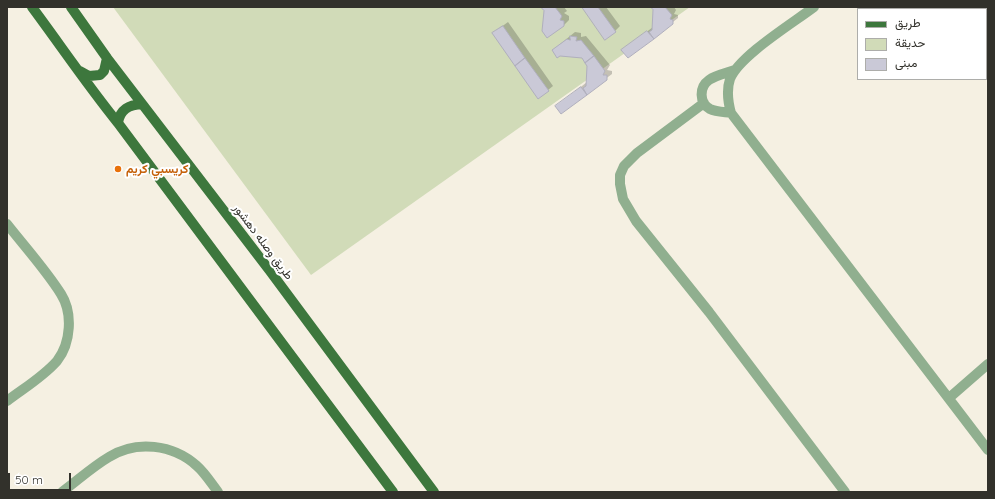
<!DOCTYPE html>
<html>
<head>
<meta charset="utf-8">
<style>
  body { margin:0 }
  #map { position:relative; width:995px; height:499px; overflow:hidden; background:#f5f0e2; font-family:Quicksand,Vazirmatn,sans-serif }
  canvas { display:block }
  .frame { position:absolute; inset:0; border:8px solid #32312b; pointer-events:none }
  .legend { position:absolute; left:857px; top:8px; width:130px; height:72px; box-sizing:border-box; background:#fff; border:1px solid #adadaa; margin:0; padding:5px 7px; list-style:none; font-size:12px; color:#32312b }
  .legend li { display:flex; align-items:center; gap:8px; height:20px }
  .legend b { width:20px; border:1px solid #adadaa }
  .scale { position:absolute; left:8px; top:473px; width:63px; height:18px; box-sizing:border-box; border:2px solid #32312b; border-top:0; padding-left:5px; font-size:12px; line-height:14px; white-space:nowrap; color:#32312b; -webkit-text-stroke:3px #fff; paint-order:stroke }
</style>
</head>
<body>
<div id="map">
<canvas width="995" height="499"></canvas>
<div class="frame"></div>
<ul class="legend">
<li><b style="height:5px;background:#3d773d"></b>طريق</li>
<li><b style="height:11px;background:#d1dbb8"></b>حديقة</li>
<li><b style="height:11px;background:#cac9d7"></b>مبنى</li>
</ul>
<div class="scale">50 m</div>
</div>
<script>
const ctx = document.querySelector('canvas').getContext('2d');
ctx.lineJoin = 'round';
function fill(path, color) {
  ctx.fillStyle = color;
  ctx.fill(path, 'evenodd');
}
function strokePath(path, color, width, dash) {
  ctx.strokeStyle = color;
  ctx.lineWidth = width;
  ctx.lineCap = dash ? 'butt' : 'round';
  ctx.setLineDash(dash || []);
  ctx.stroke(path);
}
function write(font, color, halo, rows, align = 'center') {
  ctx.font = font + ' Quicksand,Vazirmatn,sans-serif';
  ctx.lineWidth = 4;
  ctx.setLineDash([]);
  ctx.textBaseline = 'middle';
  ctx.strokeStyle = halo;
  ctx.fillStyle = color;
  for (const [text, x, y, turn = 0] of rows) {
    ctx.save();
    ctx.translate(x, y);
    ctx.rotate((+turn || 0) * Math.PI / 180);
    ctx.textAlign = isNaN(turn) ? turn : align;
    if (halo) ctx.strokeText(text, 0, 0);
    ctx.fillText(text, 0, 0);
    ctx.restore();
  }
}
fill(new Path2D(`
  M113,7h577l-379,268z`), '#d1dbb8');
fill(new Path2D(`
  M542,7h22l3,4 -3,2 5,3v4l-5,5z
  M583,7h23l14,19 -5,5z
  M652,7h22l2,3 -2,4 4,1v3l-50,39 -5,-7 30,-23 1,-18z
  M508,22l45,64 -5,4 -55,-57z
  M575,32l6,1v4l5,-1 24,29 -3,5 5,1v3l-51,38 -4,-6 30,-24 1,-17 -6,-8 -29,-7z`), '#0003');
const building = new Path2D(`
  M541,7h14l7,9 -2,4 4,1v5l-17,12 -5,-7 2,-20z
  M582,7h16l18,25 -11,8z
  M651,7h14l7,8 -2,4 3,1v4l-19,15 -5,-7 3,-2 1,-20z
  M503,26l22,32 -10,8 -23,-33z
  M647,31l7,8 -26,19 -7,-8z
  M570,36l7,1 -1,4 5,-1 13,16 -9,7 -3,-5 -22,-2 -3,2 -5,-8 15,-11 3,1z
  M594,56l11,15 -2,4h4v5l-20,15 -4,-7 3,-2 1,-20 -2,-3z
  M525,58l24,33 -11,8 -23,-33z
  M581,87l6,8 -26,19 -6,-8z`);
fill(building, '#cac9d7');
strokePath(building, '#b0afbd', 1);
strokePath(new Path2D(`
  M814,7c-21,16 -75,49 -84,72 -4,12 -2,23 1,34l257,337
  M704,103l-67,50 -13,13 -4,9v9l3,15 13,22 73,91 136,180
  M731,113c-6,-1 -15,-1 -21,-4 -11,-6 -11,-22 -1,-29 7,-5 18,-7 26,-10
  M7,224c18,23 39,46 54,70 12,19 10,49 -4,67 -14,16 -33,27 -50,40
  M949,398l39,-34
  M62,492c15,-11 30,-25 47,-35 27,-17 64,-13 88,9 8,7 14,17 21,26`), '#90af8f', 10);
strokePath(new Path2D(`
  M32,7c29,39 56,79 86,116l275,369
  M71,7l36,51 163,213 164,221
  M80,71l9,5 11,-1 4,-4 3,-13
  M118,123c2,-14 11,-18 24,-19`), '#3d773d', 10);
for (const [x, y, r, color] of [
  [118,169,4,"#e8710a"]
]) {
  const dot = new Path2D();
  dot.arc(x, y, r, 0, 2 * Math.PI);
  ctx.fillStyle = color;
  ctx.fill(dot);
  strokePath(dot, '#fff', 1.5);
}
write('bold 12px', '#c56008', '#fff', [
  ["كريسبي كريم",126,169]
], 'left');
write('12px', '#32312b', '#fff', [
  ["طريق وصله دهشور",263,242,53]
]);
</script>
</body>
</html>
